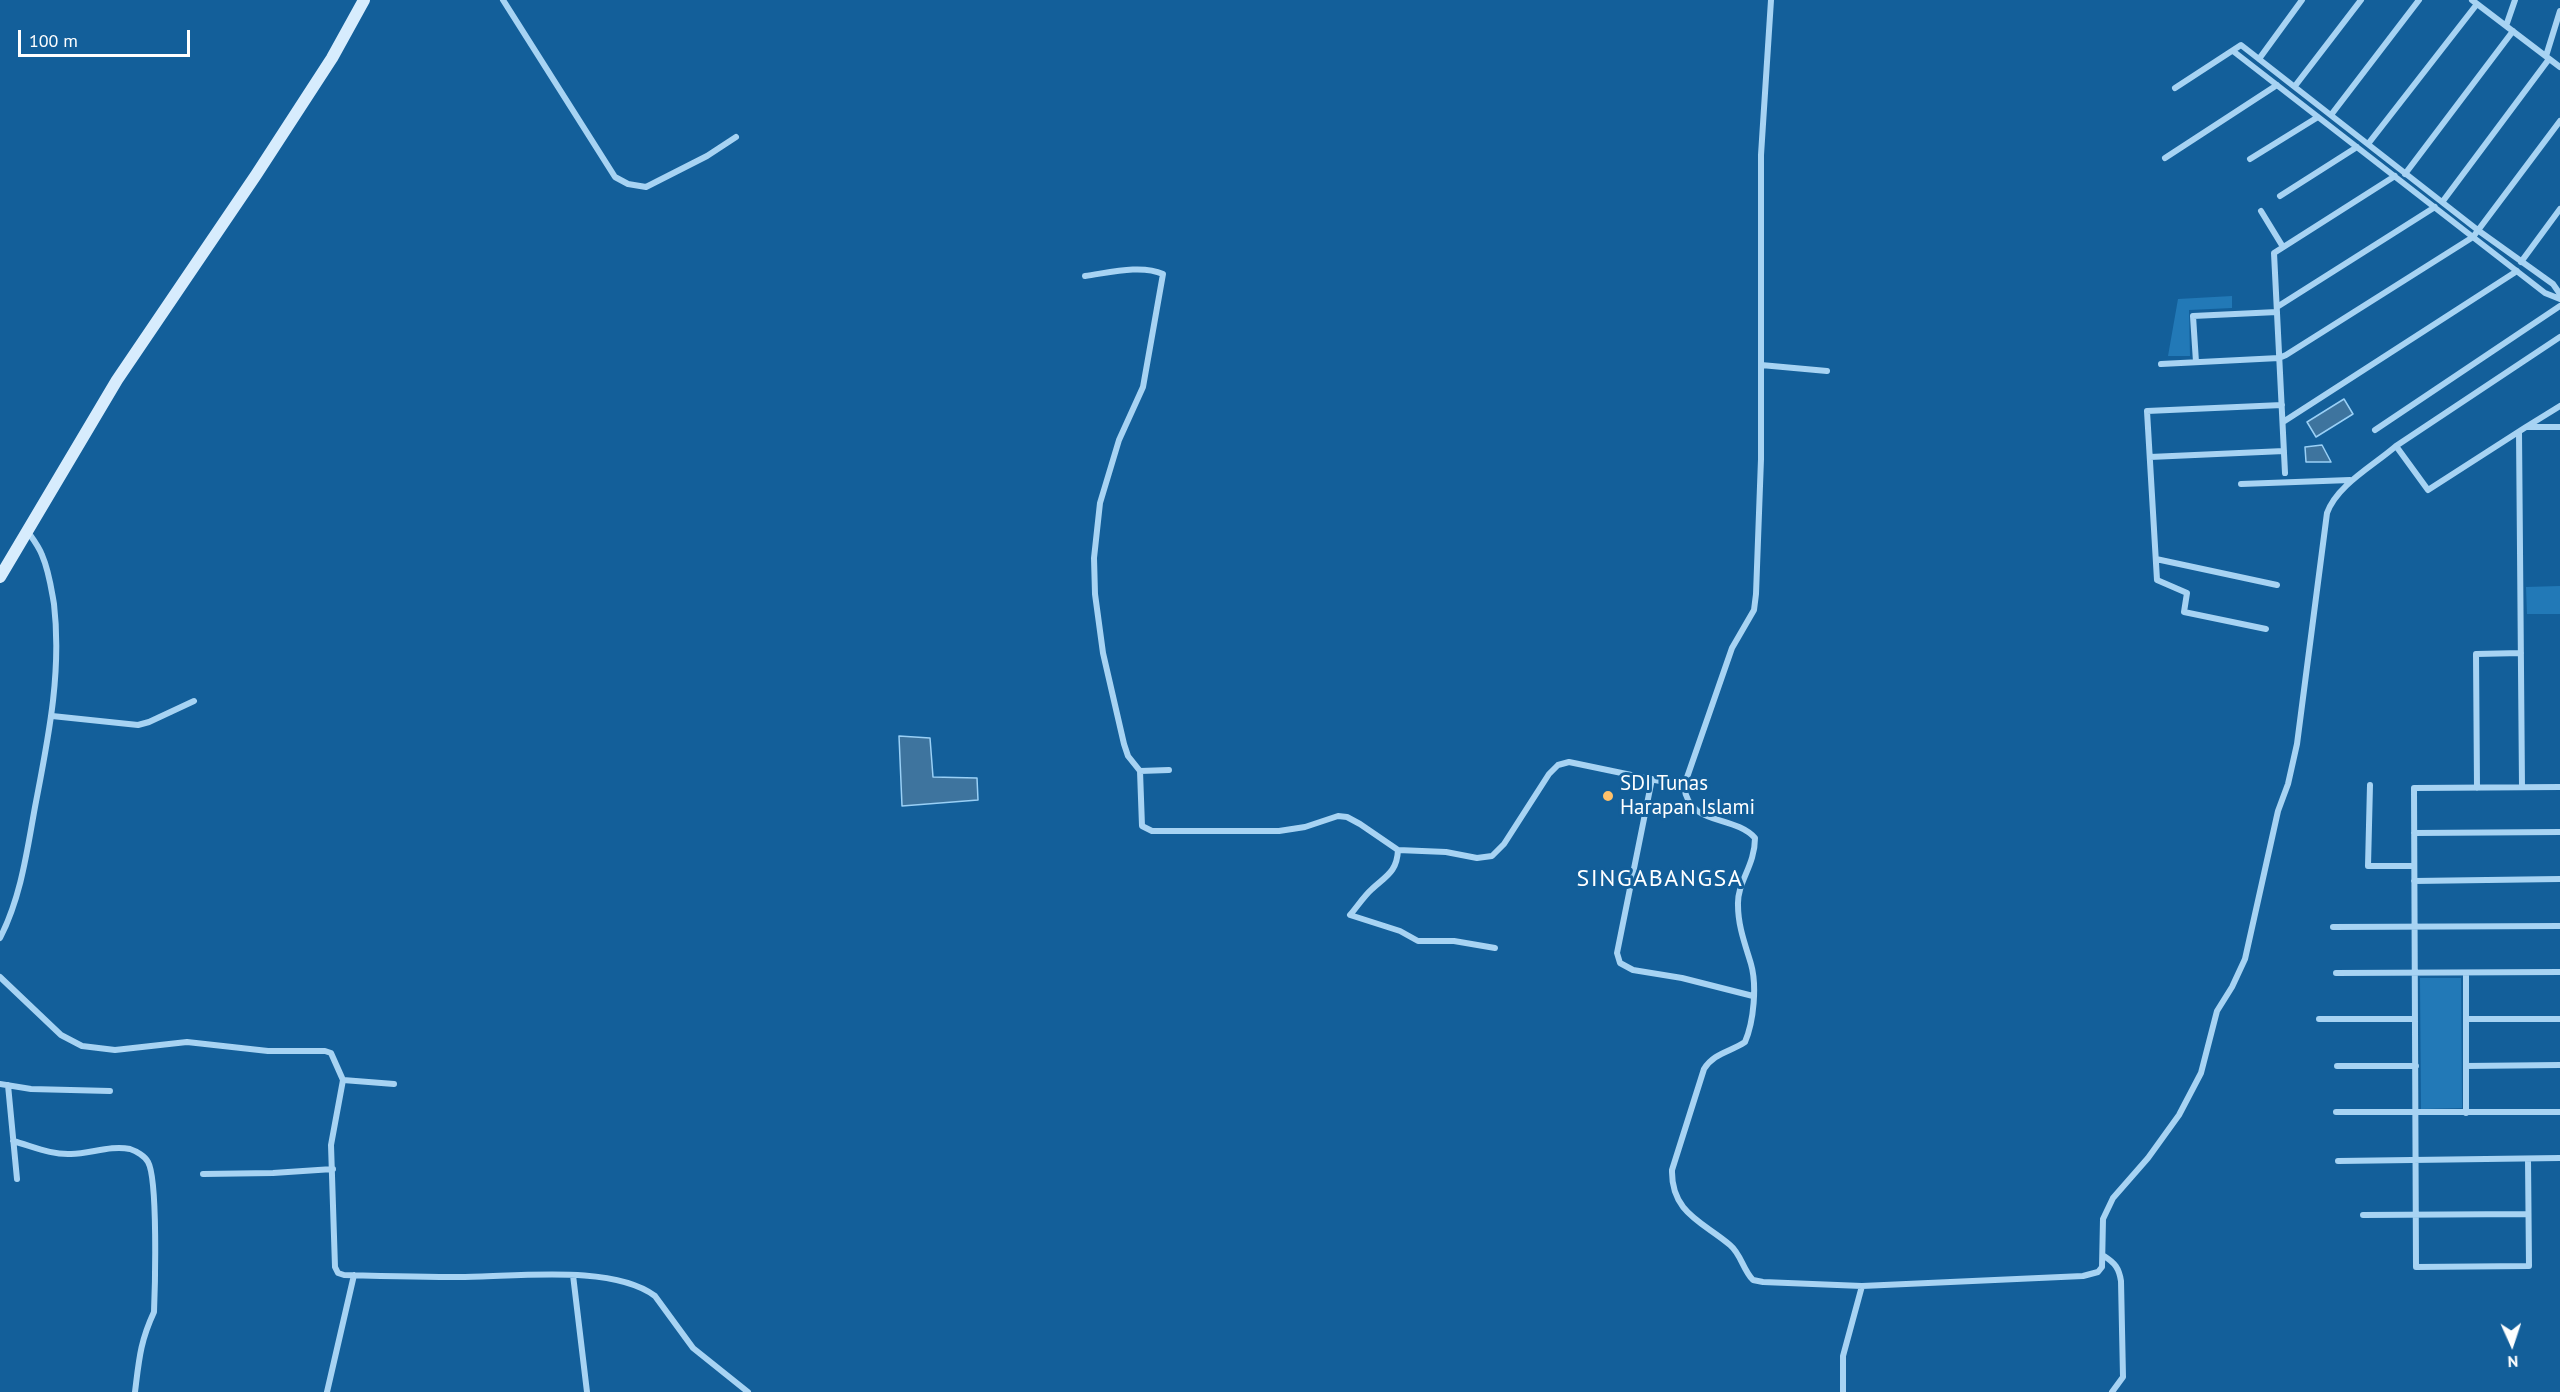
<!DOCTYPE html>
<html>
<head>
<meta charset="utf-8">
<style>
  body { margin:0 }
  #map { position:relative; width:2560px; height:1392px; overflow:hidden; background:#135f9a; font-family:"PT Sans",sans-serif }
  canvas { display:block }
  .north { position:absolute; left:2482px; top:1314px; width:60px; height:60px; -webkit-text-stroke:4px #135f9a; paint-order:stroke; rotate:177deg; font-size:16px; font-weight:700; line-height:24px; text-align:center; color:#fff }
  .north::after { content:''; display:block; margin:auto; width:21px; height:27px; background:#fff; clip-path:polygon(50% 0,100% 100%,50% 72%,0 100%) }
  .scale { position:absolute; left:18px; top:30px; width:172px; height:27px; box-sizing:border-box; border:3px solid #fff; border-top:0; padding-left:8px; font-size:18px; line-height:21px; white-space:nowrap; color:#fff; -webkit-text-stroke:4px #135f9a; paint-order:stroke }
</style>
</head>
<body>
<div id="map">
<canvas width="2560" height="1392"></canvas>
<div class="north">N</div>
<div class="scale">100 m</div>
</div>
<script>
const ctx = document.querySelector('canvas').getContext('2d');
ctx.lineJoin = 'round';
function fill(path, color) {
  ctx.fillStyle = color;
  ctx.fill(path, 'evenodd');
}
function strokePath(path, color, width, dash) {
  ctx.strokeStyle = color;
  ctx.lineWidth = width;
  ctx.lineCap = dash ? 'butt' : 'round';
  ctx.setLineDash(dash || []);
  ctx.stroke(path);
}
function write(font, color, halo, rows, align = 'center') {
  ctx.font = font + ' "PT Sans",sans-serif';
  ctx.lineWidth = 6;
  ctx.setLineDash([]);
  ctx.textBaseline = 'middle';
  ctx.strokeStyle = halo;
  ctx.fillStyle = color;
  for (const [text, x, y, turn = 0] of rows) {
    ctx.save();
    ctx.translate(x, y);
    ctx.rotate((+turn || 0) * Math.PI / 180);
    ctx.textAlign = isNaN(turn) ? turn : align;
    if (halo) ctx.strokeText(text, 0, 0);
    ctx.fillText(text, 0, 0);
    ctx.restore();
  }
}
fill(new Path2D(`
  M2232,296v12l-43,2 1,46h-22l10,-57z
  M2560,586v28h-33l-1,-27z
  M2420,978h41l1,130 -41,1z`), '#2279b7');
const water = new Path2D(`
  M2344,399l9,15 -37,23 -9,-15z
  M2322,445l9,17h-25l-1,-15z
  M899,736l31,2 3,39 44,1 1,22 -76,6z`);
fill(water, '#3e749e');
strokePath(water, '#9ad0f6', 1.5);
strokePath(new Path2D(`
  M503,0l112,177 13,7 18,3 61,-31 29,-19
  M1771,0l-10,155v304l-5,135 -2,16 -22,38 -48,138c5,41 49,28 71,52 0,28 -18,44 -17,67 0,21 7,39 13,59 6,21 3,57 -6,78 -15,10 -31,11 -41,27l-32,101c-1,43 31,52 58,75 11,9 13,25 23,35l10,2 99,4
  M2472,0l88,67
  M2506,26l9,-26
  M2233,51l312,242 15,6
  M2546,56l14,-45
  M2259,59l43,-59
  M2295,86l66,-86
  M2175,88l66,-43 238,186 74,53 7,10
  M2331,115l88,-115
  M2368,144l109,-140
  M2165,158l112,-73
  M2250,159l68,-42
  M2405,174l108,-143
  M2280,196l77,-49
  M2443,201l106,-142
  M2261,211l22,36
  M2521,262l39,-53
  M1085,276c23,-3 56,-12 78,-2l-20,113 -24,53 -19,63 -6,55 1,36 8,59 21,91 4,12 12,15 2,55 10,5h127l26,-4 33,-11 9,1 13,7 38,26 48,2 31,6 15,-2 12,-12 45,-70 9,-9 11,-3 115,24
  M2277,307l158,-100
  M2196,362l-3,-46 84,-4
  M2161,364l118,-6 7,-3 187,-118 87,-116
  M1761,365l66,6
  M2283,422l234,-151
  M2526,427l34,-21
  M2375,430l185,-124
  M2519,432l3,355
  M2396,446l32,44 98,-63h34
  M2150,457l134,-6
  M2285,473l-11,-220 121,-77
  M2241,484l109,-4
  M2156,559l121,26
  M2266,629l-82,-17 3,-19 -30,-13 -10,-169 135,-6
  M52,716l86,9 11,-3 45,-21
  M1140,771l29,-1
  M1652,779l-35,174 3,10 13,7 49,8 71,18
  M2370,785l-2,81h46
  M2477,788l-1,-134 45,-1
  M2414,833l146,-1
  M1398,850c-1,22 -12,26 -26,39 -8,7 -15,18 -22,26l50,16 18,10h36l41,7
  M2414,881l146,-2
  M2333,927l227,-1
  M0,938c21,-41 27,-87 35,-131 13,-68 27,-134 19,-203 -3,-17 -5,-33 -12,-49 -3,-8 -9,-16 -14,-23
  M2336,973l224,-1
  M0,977l61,58 21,11 33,4 72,-8 81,9h57l6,2 12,27 -12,65 4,122 3,6 6,2c39,1 79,2 118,2 53,0 150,-13 193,19l38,52 55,44
  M2319,1019h96
  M2466,1019h94
  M2337,1066h79
  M2466,1066l94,-1
  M343,1080l51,4
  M0,1084l31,5 79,2
  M8,1085l9,94
  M2336,1112h224
  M2466,1113v-140
  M13,1141c19,5 38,14 58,13 19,0 39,-9 59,-5 6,2 15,7 18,13 10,17 7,126 6,150 -14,30 -15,48 -19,80
  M2528,1159l1,107 -113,1 -2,-479 146,-1
  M2338,1161l222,-3
  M203,1174l70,-1 60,-4
  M2363,1215l165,-1
  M2104,1256c11,7 15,12 17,25l2,96 -11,15
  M573,1275l14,117
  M327,1392l27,-117
  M1843,1392v-36l19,-70 221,-10 15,-4 4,-5 1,-48 10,-21 35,-40 31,-43 22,-42 16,-62 15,-24 13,-28 33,-148 10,-27 9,-40 30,-231c10,-28 46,-47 69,-67l164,-109`), '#a7d3f3', 6);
strokePath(new Path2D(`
  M0,577l117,-197 139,-205 76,-117 32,-58`), '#d7ecfd', 12);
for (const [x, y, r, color] of [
  [1608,796,6,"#ffc16a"]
]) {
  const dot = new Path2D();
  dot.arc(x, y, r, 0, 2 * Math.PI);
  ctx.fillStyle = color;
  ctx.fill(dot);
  strokePath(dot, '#135f9a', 2);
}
write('21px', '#fff', '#135f9a', [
  ["SDI Tunas",1620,784],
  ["Harapan Islami",1620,808]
], 'left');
ctx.letterSpacing = '1.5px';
write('24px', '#fff', '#135f9a', [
  ["SINGABANGSA",1660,879]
]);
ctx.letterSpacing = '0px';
</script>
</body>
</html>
